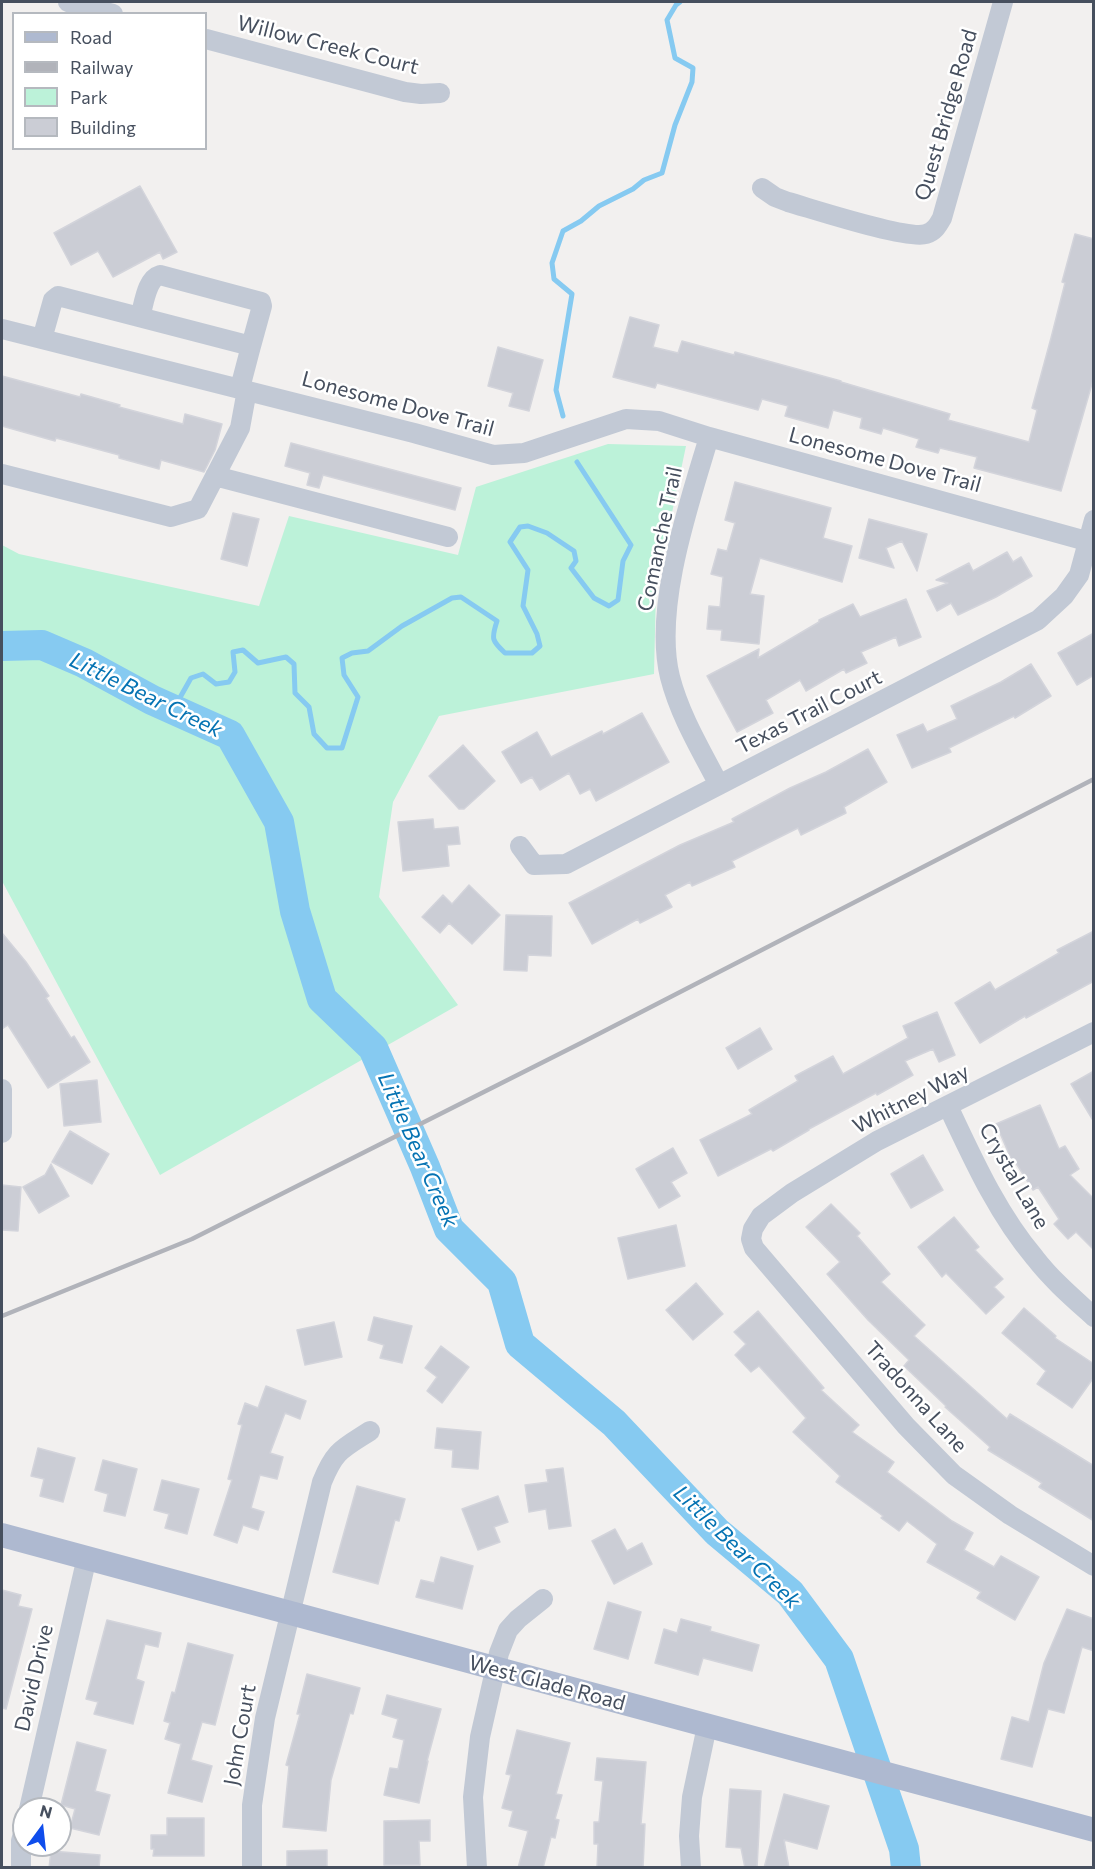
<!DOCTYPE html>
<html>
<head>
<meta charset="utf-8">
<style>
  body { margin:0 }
  #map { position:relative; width:1095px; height:1869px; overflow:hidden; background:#f2f0ef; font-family:Commissioner,sans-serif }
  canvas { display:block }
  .frame { position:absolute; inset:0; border:3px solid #464f5e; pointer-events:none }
  .legend { position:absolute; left:12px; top:12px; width:195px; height:138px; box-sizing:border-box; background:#fff; border:2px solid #b5b9bf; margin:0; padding:8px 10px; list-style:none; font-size:18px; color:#464f5e }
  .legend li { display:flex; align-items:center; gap:12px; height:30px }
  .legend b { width:30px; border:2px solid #b5b9bf }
  .north { position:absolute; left:12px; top:1797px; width:60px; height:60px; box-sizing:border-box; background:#fff; border:2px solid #b5b9bf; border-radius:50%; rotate:15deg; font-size:16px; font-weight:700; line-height:24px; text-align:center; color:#464f5e }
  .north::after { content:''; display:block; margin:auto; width:21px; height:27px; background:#0f4dec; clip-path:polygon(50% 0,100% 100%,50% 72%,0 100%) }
</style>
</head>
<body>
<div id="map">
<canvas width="1095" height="1869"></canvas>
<div class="frame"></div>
<ul class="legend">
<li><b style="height:8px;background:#aeb9d0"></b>Road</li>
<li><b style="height:8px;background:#b1b3ba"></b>Railway</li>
<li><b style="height:16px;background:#bcf2d9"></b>Park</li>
<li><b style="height:16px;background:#cbcdd5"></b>Building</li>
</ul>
<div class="north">N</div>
</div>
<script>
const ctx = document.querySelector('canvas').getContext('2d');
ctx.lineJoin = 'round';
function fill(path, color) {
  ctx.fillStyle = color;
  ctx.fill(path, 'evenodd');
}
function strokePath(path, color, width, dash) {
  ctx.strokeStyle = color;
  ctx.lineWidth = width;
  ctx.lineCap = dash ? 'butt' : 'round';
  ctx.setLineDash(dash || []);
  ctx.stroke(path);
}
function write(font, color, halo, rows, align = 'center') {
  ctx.font = font + ' Commissioner,sans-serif';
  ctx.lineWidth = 5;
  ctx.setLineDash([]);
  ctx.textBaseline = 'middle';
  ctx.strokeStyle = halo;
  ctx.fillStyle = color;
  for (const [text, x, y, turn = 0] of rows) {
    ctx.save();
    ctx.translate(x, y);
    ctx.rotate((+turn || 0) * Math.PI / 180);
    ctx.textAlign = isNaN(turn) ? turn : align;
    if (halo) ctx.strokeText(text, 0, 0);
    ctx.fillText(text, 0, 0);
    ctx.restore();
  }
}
fill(new Path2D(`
  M608,444l78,2 -30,143 -2,85 -215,42 -46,86 -14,95 79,108 -298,170 -158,-294v-336l17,9 240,52 30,-90 169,39 18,-68z`), '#bcf2d9');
strokePath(new Path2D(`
  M563,416l-7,-26 16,-96 -18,-15 -2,-16 11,-32 18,-10 18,-15 34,-17 11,-9 18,-7 13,-48 17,-43 1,-14 -18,-10 -8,-38 9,-15 4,-3
  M173,710l18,-32 12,-4 13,10 13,-2 6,-10 -2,-20 10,-2 15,13 28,-6 8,7 1,29 14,14 5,27 13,14h15l16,-51 -14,-22 -2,-17 10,-5 16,-2 34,-25 50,-28 9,-1 36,24c-6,18 -5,20 8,32h27l8,-7 -3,-12 -14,-28 5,-36 -18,-28 10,-15 8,-1 19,7 27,18 2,10 -5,7 23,30 15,8 9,-6 5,-39 8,-16 -54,-83`), '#86caf1', 5);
strokePath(new Path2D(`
  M2,646l40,-1 42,18 68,37 78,35 49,87 16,89 27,88 51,49 52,119 24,62 53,53 18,62 94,79 103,109 73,61 49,66 65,190 2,19`), '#86caf1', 30);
const building = new Path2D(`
  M140,186l37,66 -14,7 -3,-7 -47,25 -15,-26 -27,14 -17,-32z
  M1075,234l19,5v138l-33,114 -87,-23 3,-11 -37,-9 -2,5 -22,-6 3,-8 -36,-11 -2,6 -21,-6 2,-10 -29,-8 -5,18 -43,-12 3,-10 -26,-7 -4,11 -101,-27 -2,5 -42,-11 17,-60 29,8 -6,22 25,6 4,-12 52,14 1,-3 106,29v1l109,32 -2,6 81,22 8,-32 -5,-2 19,-70 14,-55 -3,-1z
  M498,347l45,13 -14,51 -20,-5 4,-13 -25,-7z
  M2,376l78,21 1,-3 39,11 -1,2 64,17 2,-10 37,10 -7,26 -11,22 -43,-12 -2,9 -40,-11v-3l-63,-17 -1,3 -53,-15z
  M291,443l170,45 -6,22 -132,-35 -4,13 -12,-3 3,-12 -25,-7z
  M735,482l96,26 -8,30 29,8 -10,36 -82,-24 -10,36 14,2 -5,48 -38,-4 1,-10 -15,-1 2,-23 11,1 3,-30 -12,-3 7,-25 9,2 8,-28 -10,-3z
  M233,513l26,6 -12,47 -26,-7z
  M869,519l58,15 -10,37 -15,-30 -16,7 8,20 -35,-10z
  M1007,552l6,10 8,-5 11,19 -36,21 -38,18 -7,-12 -14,8 -10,-20 21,-8 -12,-3 33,-17 4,8z
  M906,599l15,38 -22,9 -3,-9 -35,15 6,11 -21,10 -2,-4 -38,22 -6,-11 -34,20 7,13 -36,19 -30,-56 52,-27 -1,9 61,-36v-2l34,-16 7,13z
  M1094,633v42l-17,10 -19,-32z
  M1031,664l20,32 -36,22 -1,-2 -65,32 2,4 -39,16 -15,-33 26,-11 4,8 30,-13 -6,-13 50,-24z
  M642,713l27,49 -73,39 -6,-12 -10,5 -11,-21 -29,17 -8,-13 -11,6 -19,-31 35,-20 14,25 51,-26 1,3z
  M463,745l32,36 -31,28h-5l-30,-33z
  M868,749l19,33 -43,25 2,6 -45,22 -3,-7 -66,33 3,6 -43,19 -2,-4 -25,13 7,12 -32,16 -2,-4 -46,25 -23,-41 111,-58 54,-23 -2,-3 58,-31 36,-16z
  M433,819l1,10 24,-2 2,17 -13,1 2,21 -46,5 -5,-49z
  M469,885l31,30 -28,29 -23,-21 -9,10 -18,-16 21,-22 9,9z
  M506,915l46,1 -1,40 -23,-1 -1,16 -23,-1z
  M1094,931v50l-68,37 -1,-2 -45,27 -25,-40 35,-21 5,8 64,-37 -2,-3z
  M2,933l24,29 23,34 -3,2 25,40 3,-2 16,26 -42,26 -40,-63 -6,4z
  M937,1012l18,43 -16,7 -6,-13 -28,12 8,14 -36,20 -1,-2 -67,36v1l-36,21 -2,-2 -53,27 -18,-36 52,-26 -3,-4 49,-29 -3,-5 38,-20 10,18 65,-36 -5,-12z
  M760,1028l12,21 -34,20 -12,-21z
  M1094,1071v51l-23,-38z
  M97,1080l4,42 -37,4 -4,-42z
  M1040,1105l19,44 6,-3 14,23 -9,6 24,24v51l-18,-18 -8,7 -14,-15 5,-5 -21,-32 -5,3 -19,-30 -2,1 -16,-37z
  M70,1131l39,23 -17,30 -40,-22z
  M673,1148l14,25 -16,9 9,14 -21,12 -23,-39z
  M923,1155l20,35 -32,18 -20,-34z
  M51,1164l18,32 -30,17 -16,-26 22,-12z
  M2,1185l19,2 -3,44 -16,-1z
  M831,1204l29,29 -3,3 33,38 -9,8 44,43 -11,11 93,83 3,-5 84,52v55l-55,-34 3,-4 -54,-33 2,-3 -45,-40 1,-1 -42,-40 5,-6 -41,-40 -41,-46 13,-12 -34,-35z
  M954,1217l25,30 -4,3 28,29 -9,8 10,10 -18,17 -40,-41 -4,4 -24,-30z
  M676,1225l9,41 -57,13 -10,-41z
  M696,1283l27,31 -30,26 -27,-30z
  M1024,1308l32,28 -1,2 39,26v13l-22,31 -35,-24 9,-13 -44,-38z
  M758,1311l66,77 -3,2 38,35 -7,7 42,30 -7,10 65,49 21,12 -9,17 30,17 7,-11 38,21 -24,43 -38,-22 4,-6 -54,-30 10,-18 -30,-23 -8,10 -18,-13 2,-2 -47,-34 4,-6 -47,-44 13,-14 -47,-52 -8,6 -16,-17 11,-11 -12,-12z
  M374,1317l38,9 -10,37 -22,-5 4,-13 -16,-5z
  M334,1322l8,35 -37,8 -8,-35z
  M441,1346l28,21 -27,36 -15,-12 10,-14 -12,-9z
  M266,1386l40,15 -6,18 -15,-6 -15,40 13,4 -6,22 -17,-4 -9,33 13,4 -6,18 -15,-5 -6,18 -23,-8 18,-55 -4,-1 14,-54 -4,-1 7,-21 13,5z
  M437,1428l44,4 -3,37 -26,-2 1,-17 -18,-2z
  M38,1448l37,10 -12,44 -23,-6 4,-17 -13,-3z
  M103,1460l34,9 -12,47 -21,-5 4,-17 -13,-4z
  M563,1468l8,58 -22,3 -3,-20 -17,3 -4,-27 23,-3 -2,-12z
  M162,1480l37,9 -12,45 -22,-6 4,-14 -15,-4z
  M357,1486l48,13 -6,22 -4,-1 -17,64 -45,-12z
  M498,1496l10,26 -14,5 6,15 -22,8 -16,-41z
  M615,1529l12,22 15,-8 10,21 -38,20 -22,-43z
  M441,1557l32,9 -11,43 -46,-12 5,-17 13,3z
  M2,1590l19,5 -3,11 14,3 -26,100 -4,-1z
  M608,1602l33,10 -13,47 -34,-10z
  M1067,1609l27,10v32l-12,-4 -18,66 -16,-4 -16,58 -31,-8 11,-42 17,5 15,-59z
  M681,1619l30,8 -1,4 49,14 -7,26 -49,-13 -5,17 -43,-12 9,-34 13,4z
  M107,1620l54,13 -3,14 -13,-3 -9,35 8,3 -11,42 -39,-10 4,-12 -12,-3z
  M188,1643l45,12 -18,70 -13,-3 -11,38 21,6 -10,36 -34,-9 13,-49 -16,-5 5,-16 -6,-2 8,-29 3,1z
  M307,1674l53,14 -7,26 -3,-1 -19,67 -5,51 -43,-4 6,-61 -3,-1 14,-51h-3z
  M387,1695l54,14 -14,52h1l-9,42 -35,-8 6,-27 8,1 6,-29 -11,-3 5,-18 -16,-5z
  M517,1730l53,13 -14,51 6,1 -7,24 4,1 -4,18 -4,-1 -8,31h-25l10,-37 -19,-5 4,-15 -11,-3 9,-33 -5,-1z
  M77,1742l29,8 -11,41 15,4 -11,40 -29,-7 5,-19 -14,-4z
  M597,1758l49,4 -5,62h4l-2,44h-46l1,-24h-4v-22h5l4,-41 -8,-1z
  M730,1789l31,2 -4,77h-12l-4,-20 -15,-1z
  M784,1794l45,12 -12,43 -33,-9 5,28h-25z
  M167,1818h37v38h-51l1,-7h-3v-14h16z
  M430,1820v21h-11l1,24h-36v-44z
  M327,1850v18h-40v-17z
  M51,1851l49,4 -1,13h-50z`);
fill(building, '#cbcdd5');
strokePath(building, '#d3d4db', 1.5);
strokePath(new Path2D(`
  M68,2l45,12
  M206,39l199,53 16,2 19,-1
  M762,188l13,9 13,5c25,7 119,38 138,32 9,-3 12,-9 16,-16l61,-216
  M140,317c4,-12 6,-38 20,-42l101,27 1,4 -11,40
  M2,329l412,104 79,22 31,-2 102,-34 33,2 50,16 385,106
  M42,339l11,-39 5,-4 193,50 -11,42
  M709,437c-20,67 -56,171 -39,240 10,39 31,73 49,108
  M2,474l169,43 27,-8 42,-81 7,-38
  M215,476l233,61
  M520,846l14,19 32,-1 472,-244 26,-24 15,-21 15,-55
  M1094,1032l-217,109 -85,52 -31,23 -8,13 -2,10 3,9 152,178 48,49 56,40 84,51
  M2,1089v44
  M948,1106c25,53 49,107 87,152 17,22 38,40 59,59
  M29,1809l58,-252
  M21,1868v-27l3,-11
  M252,1868v-63l13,-87 57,-236c13,-32 20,-33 48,-51
  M477,1868l-4,-71 7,-60 19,-84 9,-23 10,-11 25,-20
  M691,1868l-2,-32 3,-39 15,-71`), '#c2c9d5', 20);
strokePath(new Path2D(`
  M2,1535l1092,295`), '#aeb9d0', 24);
strokePath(new Path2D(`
  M2,1316l190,-77 389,-196 513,-264`), '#b1b3ba', 4.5);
write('21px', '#464f5e', '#fff', [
  ["Willow Creek Court",328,45,14],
  ["Quest Bridge Road",946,115,-74],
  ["Lonesome Dove Trail",398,404,15],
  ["Lonesome Dove Trail",885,460,15],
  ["Comanche Trail",660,539,-78],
  ["Texas Trail Court",809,712,-27],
  ["Whitney Way",911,1099,-27],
  ["Crystal Lane",1014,1176,60],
  ["Tradonna Lane",916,1397,48],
  ["David Drive",34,1678,-77],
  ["West Glade Road",547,1683,15],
  ["John Court",240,1735,-80]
]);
write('italic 22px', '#0573b3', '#fff', [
  ["Little Bear Creek",146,695,26],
  ["Little Bear Creek",418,1150,66],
  ["Little Bear Creek",737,1547,44]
]);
</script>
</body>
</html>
